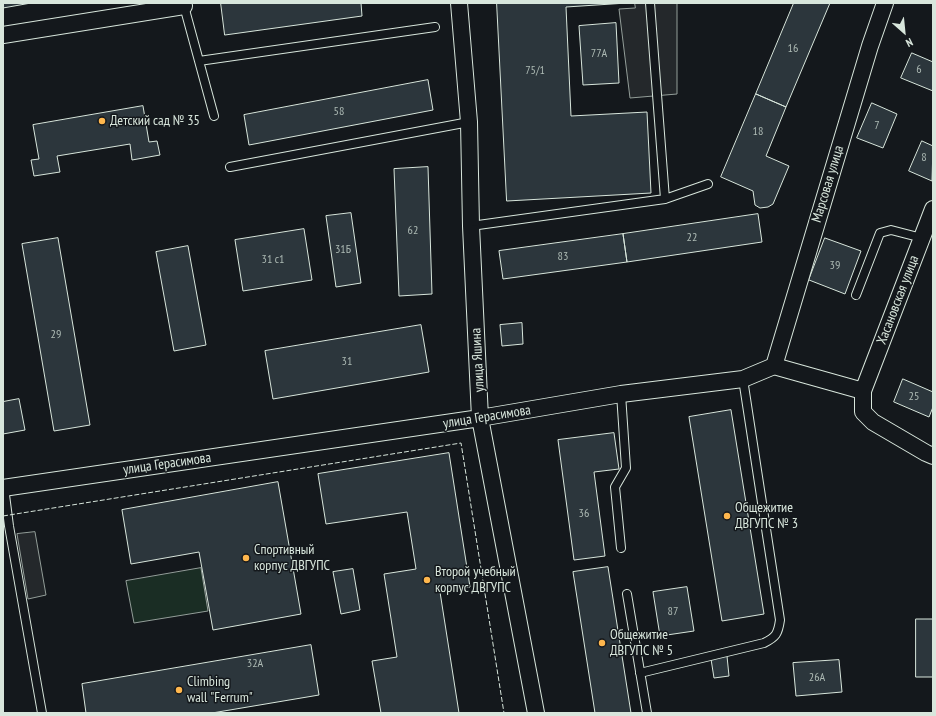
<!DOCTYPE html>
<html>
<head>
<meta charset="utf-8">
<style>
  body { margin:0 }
  #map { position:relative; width:936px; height:716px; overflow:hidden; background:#14181c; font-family:"PT Sans Narrow",sans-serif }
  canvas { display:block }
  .frame { position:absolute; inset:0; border:4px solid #d8e6dc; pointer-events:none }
  .north { position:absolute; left:884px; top:12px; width:40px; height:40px; -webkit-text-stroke:3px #14181c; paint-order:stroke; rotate:153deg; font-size:11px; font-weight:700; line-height:16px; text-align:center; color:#d8e6dc }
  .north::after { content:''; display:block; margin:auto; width:14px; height:18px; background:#d8e6dc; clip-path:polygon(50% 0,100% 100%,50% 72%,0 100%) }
</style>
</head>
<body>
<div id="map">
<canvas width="936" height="716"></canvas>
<div class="frame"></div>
<div class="north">N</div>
</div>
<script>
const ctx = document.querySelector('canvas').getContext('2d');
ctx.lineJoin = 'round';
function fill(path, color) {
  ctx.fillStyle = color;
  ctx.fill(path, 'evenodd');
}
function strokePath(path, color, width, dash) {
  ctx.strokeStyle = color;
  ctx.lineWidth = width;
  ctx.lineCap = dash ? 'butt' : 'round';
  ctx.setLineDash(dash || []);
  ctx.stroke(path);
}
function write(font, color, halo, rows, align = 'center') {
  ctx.font = font + ' "PT Sans Narrow",sans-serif';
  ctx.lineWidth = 3;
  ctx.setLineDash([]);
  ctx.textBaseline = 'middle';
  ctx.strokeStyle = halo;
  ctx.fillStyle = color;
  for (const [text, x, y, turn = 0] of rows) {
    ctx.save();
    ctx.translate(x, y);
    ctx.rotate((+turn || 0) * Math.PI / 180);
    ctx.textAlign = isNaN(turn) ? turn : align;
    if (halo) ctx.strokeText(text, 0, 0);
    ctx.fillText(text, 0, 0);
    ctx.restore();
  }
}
const green = new Path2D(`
  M201,568l7,43 -74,12 -8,-42z`);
fill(green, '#1a2d24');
strokePath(green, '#939e99', 1);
const parking = new Path2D(`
  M635,3h42v91l-47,4 -11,-89 16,-1z
  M35,532l11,63 -18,4 -11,-65z`);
fill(parking, '#24282b');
strokePath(parking, '#939e99', 1);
const building = new Path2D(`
  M3,3h28l-28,5z
  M221,3h140l1,13 -137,19z
  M497,3h130l-61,4 5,109 76,-4 4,81 -144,8z
  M794,3h36l-44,104 -30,-13z
  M616,23l3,60 -36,2 -4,-59z
  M912,53l21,9v29l-32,-13z
  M428,80l5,30 -184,35 -5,-30z
  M756,94l30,13 -20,49 23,10 -16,38 -5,3 -8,1 -5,-3 -2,-14 -32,-14z
  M872,103l25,11 -14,34 -26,-10z
  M143,106l6,36 8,-1 3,14 -28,5 -2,-16 -73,12 3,16 -26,4 -3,-16 8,-1 -6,-34z
  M922,141l11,5 -1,35 -23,-10z
  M428,167l4,127 -33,2 -5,-127z
  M351,213l10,70 -25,4 -10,-71z
  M758,214l4,28 -135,20 -4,-28z
  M304,229l8,51 -69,11 -8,-51z
  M623,234l4,28 -124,17 -4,-28z
  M58,238l32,187 -36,6 -32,-187z
  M825,238l36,13 -16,43 -36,-14z
  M188,246l18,99 -32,6 -18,-99z
  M522,323l1,21 -21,2 -2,-21z
  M421,325l8,47 -156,27 -8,-48z
  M903,379l30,13v15l-4,10 -35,-15z
  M19,399l6,31 -22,4v-32z
  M731,410l33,204 -42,7 -33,-204z
  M614,433l5,36 -25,3 11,84 -31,4 -16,-120z
  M449,453l21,134 -30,5 19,121h-78l-9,-52 25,-4 -13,-83 32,-5 -9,-57 -81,12 -8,-50z
  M278,482l23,132 -88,16 -14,-78 -68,12 -9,-54z
  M608,567l23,146h-36l-22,-141z
  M353,569l7,41 -19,4 -8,-42z
  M687,587l7,44 -34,5 -7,-44z
  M916,619h17v58h-17z
  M311,645l8,50 -107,18h-126l-4,-29z
  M727,656l2,20 -15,2 -3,-19z
  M839,660l3,32 -46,4 -3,-33z`);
fill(building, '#2c363c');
strokePath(building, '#d8e6dc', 1);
const lane = new Path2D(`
  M650,3l15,196
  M184,6l30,110
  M199,61l236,-34
  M230,167l239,-45
  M471,226l194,-27 43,-15
  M856,295l24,-62 11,-3 31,8
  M621,394l5,74 -11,19 6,61
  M4,487l5,39 33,187
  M627,594l20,119
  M640,673l124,-30c12,-6 14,-9 16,-23l-37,-241`);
const street = new Path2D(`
  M459,3l10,119 2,104 9,192 56,295
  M3,35l181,-29
  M774,366l96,-320 15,-43
  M863,391l70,-182
  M3,488l477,-70 141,-24 122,-15 31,-13 89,25v21l10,10 53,31 7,3`);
strokePath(lane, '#d8e6dc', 10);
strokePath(street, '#d8e6dc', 18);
strokePath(lane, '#14181c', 8);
strokePath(street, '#14181c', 16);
strokePath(new Path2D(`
  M3,516l458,-73 43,270`), '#d8e6dc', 1, [5, 2]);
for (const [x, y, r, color] of [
  [102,121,4,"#ffb74d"],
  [727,516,4,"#ffb74d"],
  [246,558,4,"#ffb74d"],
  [427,580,4,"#ffb74d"],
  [602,643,4,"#ffb74d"],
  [179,690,4,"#ffb74d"]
]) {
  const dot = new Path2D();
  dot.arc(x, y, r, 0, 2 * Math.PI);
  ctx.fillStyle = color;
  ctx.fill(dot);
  strokePath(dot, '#14181c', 1.5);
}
write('12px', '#adbab4', null, [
  ["16",793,49],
  ["77А",599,54],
  ["6",919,70],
  ["75/1",535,71],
  ["58",339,112],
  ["7",877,126],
  ["18",758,132],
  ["8",924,158],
  ["62",413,231],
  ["22",692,238],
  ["31Б",343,250],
  ["83",563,257],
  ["31 с1",273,260],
  ["39",835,266],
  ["29",56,335],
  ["31",347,362],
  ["25",914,397],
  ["36",584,514],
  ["87",673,612],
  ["32А",255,664],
  ["26А",817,678]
]);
write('14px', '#d8e6dc', '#14181c', [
  ["Детский сад № 35",110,121],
  ["Общежитие",735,508],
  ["ДВГУПС № 3",735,524],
  ["Спортивный",254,550],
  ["корпус ДВГУПС",254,566],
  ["Второй учебный",435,572],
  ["корпус ДВГУПС",435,588],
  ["Общежитие",610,635],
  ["ДВГУПС № 5",610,651],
  ["Climbing",187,682],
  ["wall \"Ferrum\"",187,698]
], 'left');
write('14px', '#d8e6dc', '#14181c', [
  ["Марсовая улица",828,184,-73],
  ["Хасановская улица",898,300,-69],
  ["улица Яшина",478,360,-93],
  ["улица Герасимова",487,417,-9],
  ["улица Герасимова",167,464,-8]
]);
</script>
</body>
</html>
